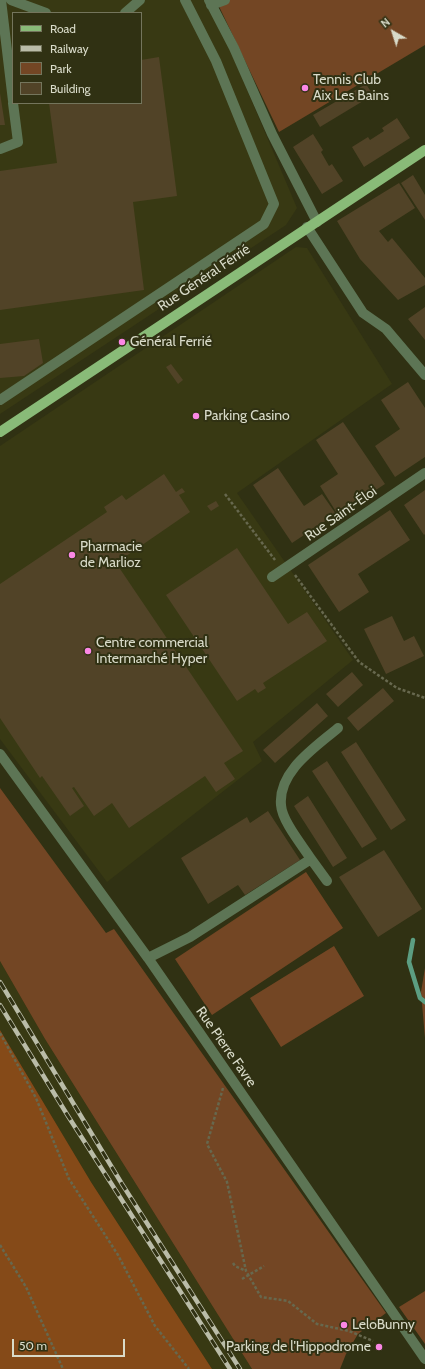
<!DOCTYPE html>
<html>
<head>
<meta charset="utf-8">
<style>
  body { margin:0 }
  #map { position:relative; width:425px; height:1369px; overflow:hidden; background:#303113; font-family:Cabin,sans-serif }
  canvas { display:block }
  .legend { position:absolute; left:12px; top:12px; width:130px; height:92px; box-sizing:border-box; background:#303113; border:1px solid #74755c; margin:0; padding:5px 7px; list-style:none; font-size:12px; color:#d9dbc9 }
  .legend li { display:flex; align-items:center; gap:8px; height:20px }
  .legend b { width:20px; border:1px solid #74755c }
  .north { position:absolute; left:373px; top:12px; width:40px; height:40px; -webkit-text-stroke:3px #303113; paint-order:stroke; rotate:321deg; font-size:11px; font-weight:700; line-height:16px; text-align:center; color:#d9dbc9 }
  .north::after { content:''; display:block; margin:auto; width:14px; height:18px; background:#d9dbc9; clip-path:polygon(50% 0,100% 100%,50% 72%,0 100%) }
  .scale { position:absolute; left:12px; top:1339px; width:113px; height:18px; box-sizing:border-box; border:2px solid #d9dbc9; border-top:0; padding-left:5px; font-size:12px; line-height:14px; white-space:nowrap; color:#d9dbc9; -webkit-text-stroke:3px #303113; paint-order:stroke }
</style>
</head>
<body>
<div id="map">
<canvas width="425" height="1369"></canvas>
<ul class="legend">
<li><b style="height:5px;background:#89bb78"></b>Road</li>
<li><b style="height:5px;background:#babca8"></b>Railway</li>
<li><b style="height:11px;background:#734624"></b>Park</li>
<li><b style="height:11px;background:#514327"></b>Building</li>
</ul>
<div class="north">N</div>
<div class="scale">50 m</div>
</div>
<script>
const ctx = document.querySelector('canvas').getContext('2d');
ctx.lineJoin = 'round';
function fill(path, color) {
  ctx.fillStyle = color;
  ctx.fill(path, 'evenodd');
}
function strokePath(path, color, width, dash) {
  ctx.strokeStyle = color;
  ctx.lineWidth = width;
  ctx.lineCap = dash ? 'butt' : 'round';
  ctx.setLineDash(dash || []);
  ctx.stroke(path);
}
function write(font, color, halo, rows, align = 'center') {
  ctx.font = font + ' Cabin,sans-serif';
  ctx.lineWidth = 4;
  ctx.setLineDash([]);
  ctx.textBaseline = 'middle';
  ctx.strokeStyle = halo;
  ctx.fillStyle = color;
  for (const [text, x, y, turn = 0] of rows) {
    ctx.save();
    ctx.translate(x, y);
    ctx.rotate((+turn || 0) * Math.PI / 180);
    ctx.textAlign = isNaN(turn) ? turn : align;
    if (halo) ctx.strokeText(text, 0, 0);
    ctx.fillText(text, 0, 0);
    ctx.restore();
  }
}
fill(new Path2D(`
  M0,0h209l88,208 -11,17 -286,189zM13,13h128v90h-128z
  M296,247l11,1 85,136 -155,109 116,167 -100,82 9,19 -155,121 -107,-143v-293z
  M0,961l45,78 207,330h-40l-121,-187 -91,-152z`), '#383913');
fill(new Path2D(`
  M216,0h209v45l-146,87z
  M0,788l106,145 8,-4 272,384 -28,21 -12,20 -6,15h-88l-207,-330 -45,-78z
  M306,872l37,56 -131,87 -37,-56z
  M334,946l30,50 -83,51 -31,-49z
  M425,968v70l-4,-46z
  M425,1291v53l-26,-37z`), '#734624');
fill(new Path2D(`
  M0,1030l91,152 121,187h-212z`), '#854a18');
strokePath(new Path2D(`
  M413,940l-4,22 11,36 5,4`), '#5c9e82', 4.5);
fill(new Path2D(`
  M159,57l18,139 -44,6 11,88 -144,20v-139l57,-8 -8,-60h92v-43z
  M366,84l7,11 -53,32 -7,-12z
  M0,93l5,32h-5z
  M397,118l13,20 -46,29 -12,-20 16,-10 2,3 14,-9 -2,-3z
  M313,134l10,16 -2,2 8,14 3,-2 11,17 -21,13 -29,-47z
  M413,175l12,20v25l-24,-37z
  M399,183l16,25 -36,23 9,11 4,-4 33,40v7l-27,15 -38,-41 -23,-38z
  M425,307v33l-17,-21z
  M39,339l4,24 -19,13 -24,2v-34z
  M171,364l12,16 -5,4 -12,-17z
  M408,382l17,26v49l-30,20 -20,-31 25,-17 -19,-29z
  M343,422l42,62 -47,31 -18,-29 18,-12 -22,-34z
  M278,468l26,38 18,-12 14,20 -44,29 -39,-58z
  M164,474l12,18 6,-4 3,4 -6,3 11,17 -74,51 127,188 -19,12 11,16 -19,13 -11,-16 -76,52 -17,-25 -18,13 -20,-29 -2,1 12,18 -14,10 -28,-40 -2,2 -40,-60v-134l107,-72 -3,-5 18,-12 4,5z
  M425,490v44l-1,1 -20,-30z
  M216,501l3,5 -8,5 -4,-5z
  M390,510l20,30 -52,34 11,18 -30,20 -31,-47z
  M237,548l51,76 19,-12 20,29 -64,42 3,5 -8,5 -3,-4 -18,12 -71,-106z
  M392,616l12,25 10,-5 10,20 -38,18 -22,-45z
  M352,672l11,13 -25,22 -12,-13z
  M383,688l11,13 -36,30 -11,-13z
  M317,703l11,13 -53,47 -12,-13z
  M356,742l50,78 -15,10 -50,-78z
  M327,761l50,78 -15,9 -50,-77z
  M308,796l39,62 -14,9 -39,-61z
  M268,811l32,49 -55,35 -7,-10 -30,19 -27,-46 66,-41 3,6z
  M384,850l38,59 -44,28 -39,-60z`), '#514327');
strokePath(new Path2D(`
  M225,494l50,66
  M295,575l64,87 38,26 28,10
  M0,1033l36,65 33,81 49,76 37,71 34,43
  M223,1088l-16,56 20,38 19,89 15,26 27,4 29,23 32,7 24,10
  M0,1245l26,42 37,82
  M233,1263l2,3 11,5
  M242,1279l22,-13`), '#67684e', 2.5, [3, 2]);
strokePath(new Path2D(`
  M1,0l12,101
  M11,0l35,13
  M209,0l25,48 38,86 45,88
  M211,5l14,-5
  M125,13l15,-13
  M0,149l18,-7 -5,-39
  M307,227l56,86 23,16 39,46
  M0,400l264,-176 10,-20 -58,-143 -31,-61
  M272,577l153,-104
  M0,754l148,204 277,401
  M311,859l16,22
  M148,958l42,-21 121,-78c-9,-14 -29,-38 -30,-54 -3,-34 35,-58 57,-77`), '#5d7555', 10);
strokePath(new Path2D(`
  M0,432l425,-282`), '#89bb78', 10);
const rail = new Path2D(`
  M0,982l122,202 118,185
  M0,1005l68,111 162,253`);
strokePath(rail, '#babca8', 4.5);
strokePath(rail, '#303113', 3, [9]);
for (const [x, y, r, color] of [
  [305,88,4,"#fb87e5"],
  [122,342,4,"#fb87e5"],
  [196,416,4,"#fb87e5"],
  [72,555,4,"#fb87e5"],
  [88,651,4,"#fb87e5"],
  [344,1325,4,"#fb87e5"],
  [379,1347,4,"#fb87e5"]
]) {
  const dot = new Path2D();
  dot.arc(x, y, r, 0, 2 * Math.PI);
  ctx.fillStyle = color;
  ctx.fill(dot);
  strokePath(dot, '#303113', 1.5);
}
write('14px', '#d9dbc9', '#303113', [
  ["Tennis Club",313,80],
  ["Aix Les Bains",313,96],
  ["Général Ferrié",130,342],
  ["Parking Casino",204,416],
  ["Pharmacie",80,547],
  ["de Marlioz",80,563],
  ["Centre commercial",96,643],
  ["Intermarché Hyper",96,659],
  ["LeloBunny",352,1325],
  ["Parking de l'Hippodrome",371,1347,"right"]
], 'left');
write('14px', '#d9dbc9', '#303113', [
  ["Rue Général Férrié",204,278,-34],
  ["Rue Saint-Éloi",341,514,-35],
  ["Rue Pierre Favre",226,1047,55]
]);
</script>
</body>
</html>
